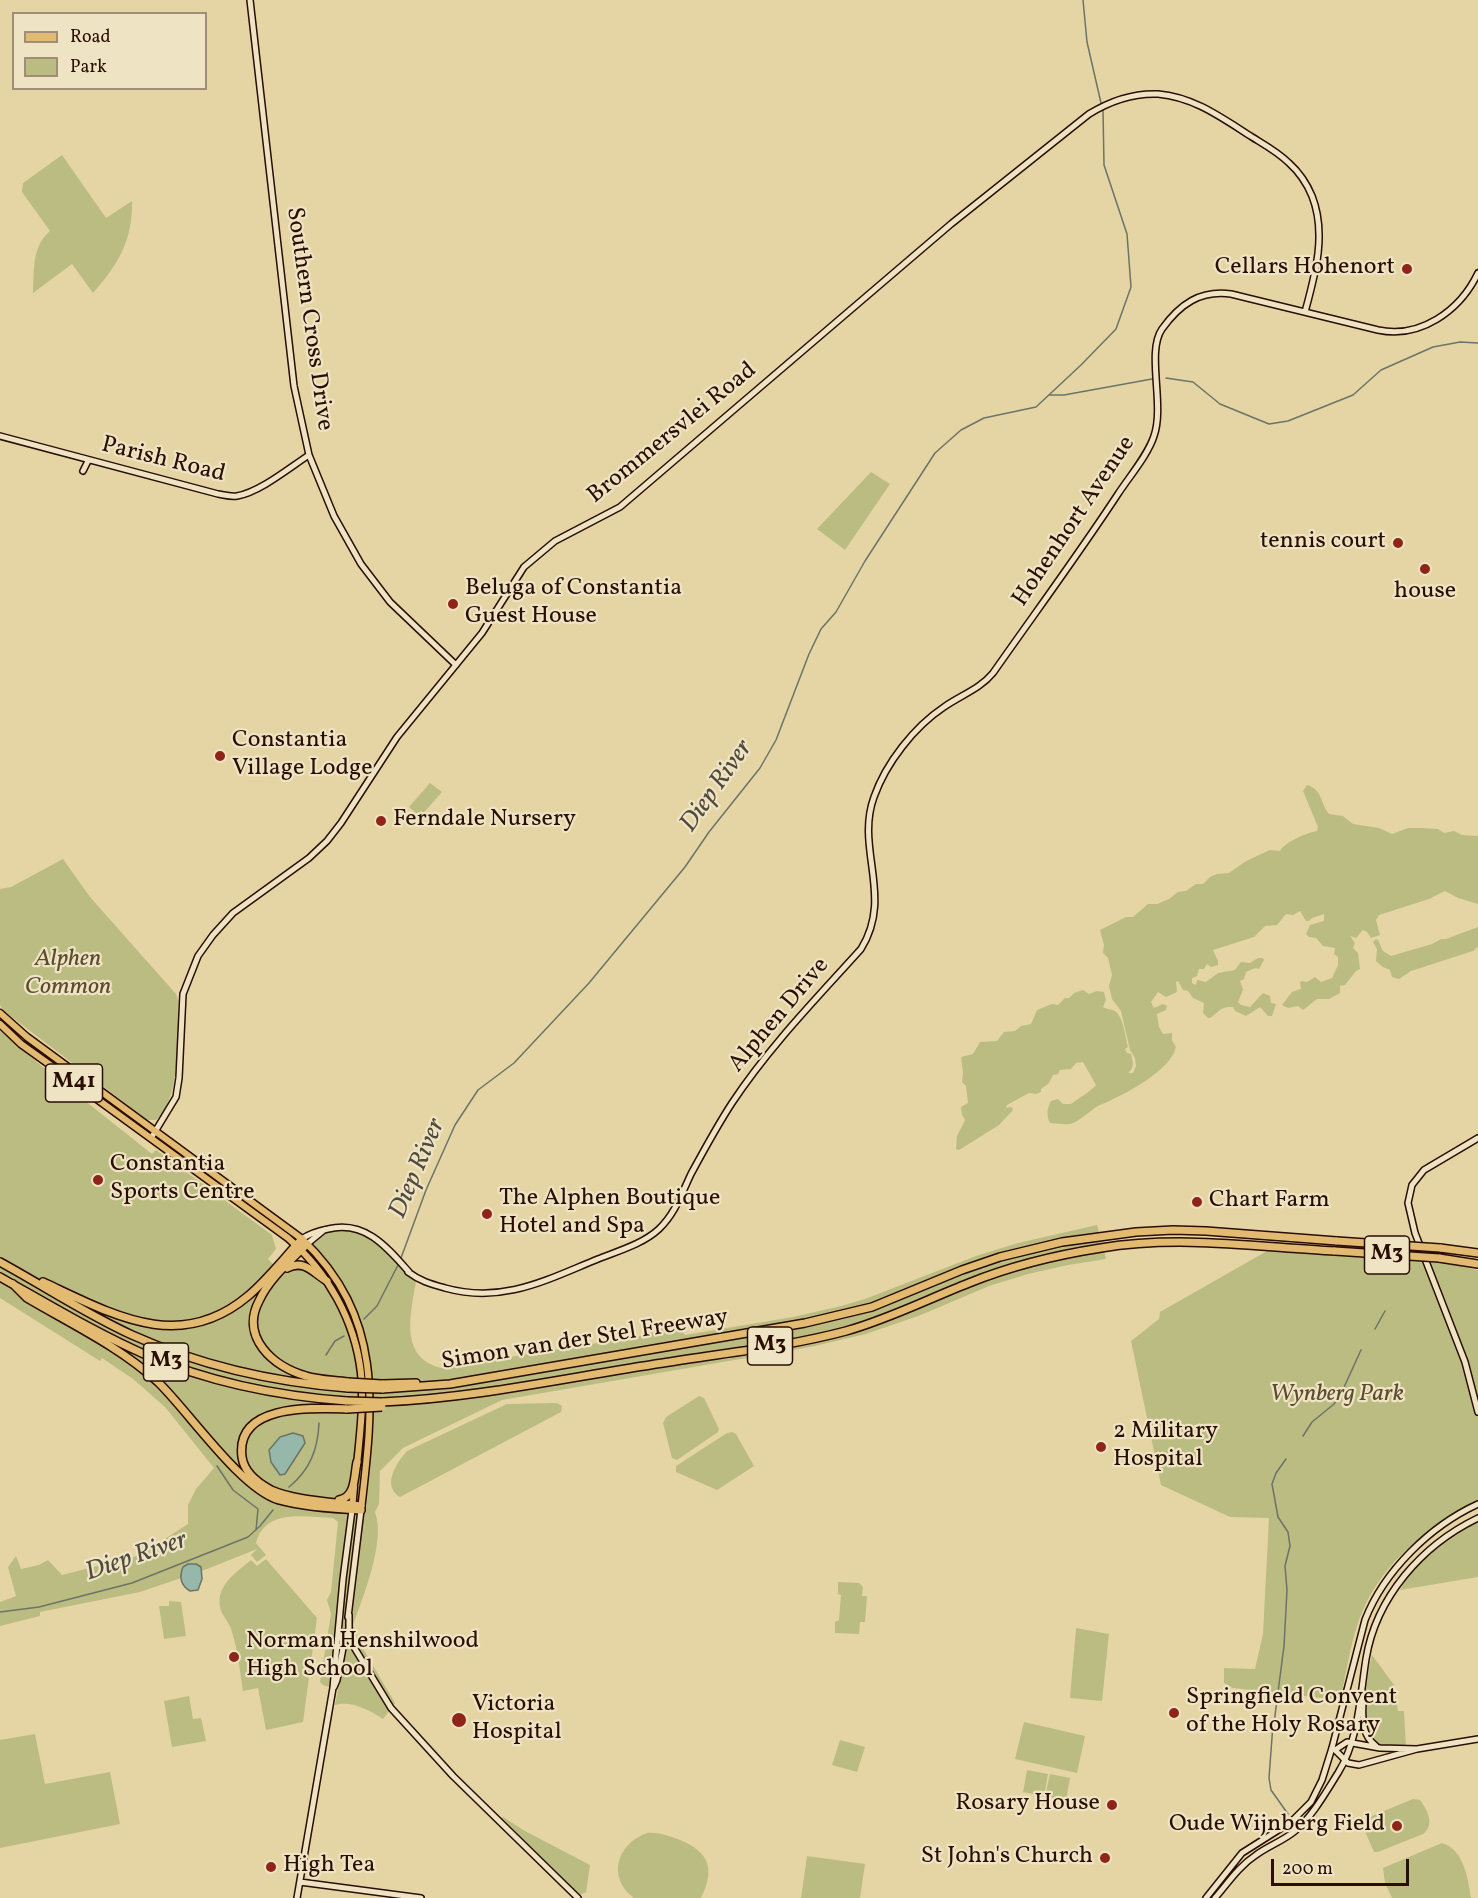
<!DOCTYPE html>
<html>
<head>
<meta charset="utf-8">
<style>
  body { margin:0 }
  #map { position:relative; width:1478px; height:1898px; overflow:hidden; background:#e5d5a5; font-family:Vollkorn,serif }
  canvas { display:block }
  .legend { position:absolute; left:12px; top:12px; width:195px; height:78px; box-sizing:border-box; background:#eee4c4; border:2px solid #a08e76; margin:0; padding:8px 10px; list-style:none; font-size:18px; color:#2a0e02 }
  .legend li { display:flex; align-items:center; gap:12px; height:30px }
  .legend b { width:30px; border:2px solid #a08e76 }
  .scale { position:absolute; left:1271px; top:1859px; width:138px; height:27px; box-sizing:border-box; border:3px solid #2a0e02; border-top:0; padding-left:8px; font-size:18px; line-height:21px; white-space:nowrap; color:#2a0e02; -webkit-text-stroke:4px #eee4c4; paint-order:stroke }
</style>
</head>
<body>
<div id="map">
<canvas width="1478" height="1898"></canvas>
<ul class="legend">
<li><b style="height:8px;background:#e2ba72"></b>Road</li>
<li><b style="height:16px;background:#bbbc82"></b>Park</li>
</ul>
<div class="scale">200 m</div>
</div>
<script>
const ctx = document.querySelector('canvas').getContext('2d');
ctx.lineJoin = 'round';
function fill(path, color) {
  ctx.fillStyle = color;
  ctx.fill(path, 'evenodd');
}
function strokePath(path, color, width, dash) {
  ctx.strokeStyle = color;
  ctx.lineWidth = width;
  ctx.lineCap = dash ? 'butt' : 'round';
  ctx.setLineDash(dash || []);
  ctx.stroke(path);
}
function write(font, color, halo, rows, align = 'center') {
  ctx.font = font + ' Vollkorn,serif';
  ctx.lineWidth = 4.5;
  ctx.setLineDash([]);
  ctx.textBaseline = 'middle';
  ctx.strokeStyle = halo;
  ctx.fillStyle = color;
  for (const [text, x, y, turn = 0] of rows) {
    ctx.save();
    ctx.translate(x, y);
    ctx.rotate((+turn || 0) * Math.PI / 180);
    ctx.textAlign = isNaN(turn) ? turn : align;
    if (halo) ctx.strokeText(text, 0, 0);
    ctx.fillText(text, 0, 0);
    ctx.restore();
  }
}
fill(new Path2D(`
  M62,155l44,63 26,-17c1,39 -14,64 -39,92l-21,-29 -39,29c1,-23 -1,-47 17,-62l-28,-39 1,-9z
  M871,472l19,12 -45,66 -28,-21z
  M430,783l12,9 -22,25 -11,-10z
  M1307,785c15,4 13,17 22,29l14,2 10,8 26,4 13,6 16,-6h14l16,1 6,4 10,-2 8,4 16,1v68l-20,-6 -13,-7 -16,8 -50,16 -3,5 4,15 -9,3 -4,-6 -4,-2 -7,8 -6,-2 5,7 -2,5 5,5 2,16 -4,2 -11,14 -5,1v7l-11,6h-12l-14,11 -5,-4 -10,2 -6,-3 10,-13 9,-3 -1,-7 2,-1 5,1 8,-5 6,5 11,-4 6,-13v-8l-4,-3 1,-6 -12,-2 -7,-8 -7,-1 -3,-3 4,-9 14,-4v-7l-12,4 -3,3h-3l-6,-10 -7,4 -7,-1 -9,11 -12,1 -11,11 -41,13 5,11v4l-7,2 -4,-3 -3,5h-5l-2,7 -5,2v5l4,2 1,-5 9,2 12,-9 17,-3 6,-8 9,1 8,-5h5l1,2 -5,9 -4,-1 -9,4 -2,7 -4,2 3,9 -5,12 3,3 9,2 13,-14 7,3 1,7 5,1 -4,12h-4l-8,-9 -14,9 -11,-5 -2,-4c-13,-1 -14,5 -23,11h-2l-5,-5 1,-10 -11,-5 -5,-7 -5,-1 -5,-9 -2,1 1,10 -11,5 -8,-5 -7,10 3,6 9,-4 4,2 -1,4 -9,4 2,13 4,7 9,-1v7l4,7c-5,24 -54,49 -76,58 -9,4 -17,14 -27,18 -7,3 -16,0 -23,0 -4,-7 -3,-15 1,-22l7,-2 5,5h8c9,-7 18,-11 25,-19l-13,-23 -7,1 -5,6 -11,1 -2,4 -5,1 -4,8 -8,6v3l-5,2 -7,-1 -22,12 -1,3 6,-1 1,3 -14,15 -40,25 -3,-1 1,-13 8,-16 -3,-5 -1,-8 7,-4 -2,-17 -4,-4 1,-9 -2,-16 12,-3 7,-12 17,-1 7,-9 11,-1 6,-5 10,-2 6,-14 15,-6 6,1 7,-7h4l5,-5 9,-3 6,4 8,-3 7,1 2,8 -3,7c3,2 7,2 10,3 11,5 12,27 15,37l-3,2 2,4 4,1c2,8 4,13 -3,19h5l3,-7 -1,-8 -5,-8 -9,-39 -9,-12 -3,-13 3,-11 -4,-17 -5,-5 1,-8 -4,-15 26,-13h7l15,-13h9l12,-5 9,-7 8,-1 10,-7h7l7,-7 7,-3 12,-1 17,-12 24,-11 10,1c5,-9 26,-18 37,-20l1,-4 -15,-36z
  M63,859l27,38 86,97 2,6c-1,33 4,98 -22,120h-9l-143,-109 -4,-6v-116l11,-2z
  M1478,927v20l-5,4 -62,20 -12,8 -7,-2 -2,-7 -7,-3 -7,-6 1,-12 -4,-7 3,-3 2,1 5,11 8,5 41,-12 9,-5h5z
  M0,1031l50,42 102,81 4,-4 116,85 4,14 -8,10 13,13 16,-8 30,17 6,-6 -26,-31c5,-5 12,-13 19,-15 37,-12 69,27 90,52 -5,32 -18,77 26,87l198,-32 26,-9 9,-5 10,13 108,-18 48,-11 24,-7 111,-43 42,-13 79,-18 9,34 -38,6 -40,9 -39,12 -68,29 -55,19 -56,13 -308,53 -99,48 -23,23 -1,33 -4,8c11,29 -12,85 -22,113l9,22 33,56 -12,16c-13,-9 -33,-19 -48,-14l3,-15 -15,-5 -3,-3 11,-68 -4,-14 4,-8 7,-70 -5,-4c-28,-1 -68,-10 -77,25l10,12 -9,7 -6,-7 6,-6 -55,22 -62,21 -100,20v4l-40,10v-24l16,-6 -8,-29 8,-11 5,13 18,-4 9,-5 14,15 78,-20 48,-31v-19l8,-16 18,-21 -49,-61 -32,-28 -31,-21 -2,3 -100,-63z
  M1267,1251l178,12 33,7v229c-47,27 -93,60 -115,111 -12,27 -16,61 -23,90l-107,-12 -9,-5v-15l31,1 8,-35 6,-116 -39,-1 -69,-32 -30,-144 28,-22 1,-7z
  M699,1396l5,2 15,31 -1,3 -41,28 -5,-2 -9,-35 3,-6z
  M557,1403l5,3 -1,6 -161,85c-19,-11 -3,-35 7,-46l100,-47z
  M732,1432l4,2 18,32 -37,24 -41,-18v-6l51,-33z
  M1478,1522v55l-78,13c14,-27 51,-54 78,-68z
  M266,1559l51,59 -14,104 -37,8 -8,-42 -15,3c-3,-19 -5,-40 -11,-59 -2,-9 -10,-16 -12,-25 -4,-22 17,-35 31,-47l6,6z
  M838,1582l21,1 4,4 -1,9h5l-2,26h-5l-1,12 -24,-1v-11l4,-2 2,-25 -3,-1z
  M169,1601l12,1 5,34 -22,3 -5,-33h10z
  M1076,1628l33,6 -7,67 -32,-3z
  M1372,1655l22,30 4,26h6l2,36 -29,-3c-21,-14 -10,-68 -5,-89z
  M189,1696l4,23 8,-1 5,23 -34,6 -8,-46z
  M1024,1722l61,14 -8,37 -62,-14z
  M35,1734l10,50 65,-12 10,52 -120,24v-108z
  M840,1740l25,7 -8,25 -25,-7z
  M1027,1770l21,4 -4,22 -21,-4z
  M1050,1774l20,4 -4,22 -21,-4z
  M1413,1799l7,1c8,11 15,25 3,34l-45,18h-4l-10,-23 3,-11z
  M503,1817l22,14 65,34 -4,27 -6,3 -78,-77z
  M647,1833c11,-1 22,3 33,7 30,12 35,30 21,58h-67c-27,-20 -18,-54 13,-65z
  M1442,1843c22,6 26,36 29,55h-79l-7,-15 -2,-15z
  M807,1856l58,8 -5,34h-59z`), '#bbbc82');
const water = new Path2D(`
  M293,1433l10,3 2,7 -20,31 -5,1 -9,-13 -2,-12 11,-13z
  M188,1564h8l5,3 1,12 -4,11 -8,1c-10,-6 -11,-14 -7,-24z`);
fill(water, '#96b8aa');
strokePath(water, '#6b7467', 1.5);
strokePath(new Path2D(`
  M1083,0l4,42 14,61
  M1166,378l27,4 27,22 49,20 19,-3 65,-26 28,-25 52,-23 27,-5 18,1
  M1049,395h15l88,-16
  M401,1258l25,-68 29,-65 23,-35 36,-27 75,-80 96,-116 24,-35 51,-64 16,-28 33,-86 12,-25 15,-17 29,-51 70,-108 26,-23 23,-12 52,-11 45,-42 35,-36 15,-42 -4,-53 -23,-69 -1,-55
  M364,1319l13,-13 21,-41
  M1375,1329l10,-18
  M326,1355l9,-14 9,-5
  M1303,1436l9,-14 22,-18 6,-8 21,-46
  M217,1466l16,24 25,19 -2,21
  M289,1487c21,-17 29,-38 30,-64
  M0,1612l39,-5 93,-24 116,-46 12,-11 13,-16
  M1274,1723l10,-77 3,-56 -2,-24 5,-20 -2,-14 -10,-15 -6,-33 4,-11 10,-14
  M1273,1724l-4,54 2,12 17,24`), '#6b7467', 1.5);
const secondary = new Path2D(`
  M250,0l44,386 15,69 25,61 27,48 29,38 66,63
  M0,436l218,58c6,1 13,3 19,2 23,-4 52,-28 72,-41
  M83,471l5,-10
  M153,1135l23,-38 3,-19 4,-84 15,-38 15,-21 20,-22 76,-55 18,-17 14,-18 56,-86 85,-104 42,-66 31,-26 65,-34 331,-283 138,-110c21,-13 44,-21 69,-20 36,3 64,24 94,43 13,8 26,15 37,26 10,9 18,21 23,33 15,38 3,79 -7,116
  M1478,1138l-54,32 -12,15 -4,18 7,30 50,129 13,50
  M302,1239c8,-6 16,-8 26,-10 37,-9 59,18 81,43
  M307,1244l17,-14
  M408,1272c12,9 23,12 37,16 58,16 101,-8 153,-29 20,-8 45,-15 61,-30 16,-15 23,-36 32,-55 13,-24 26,-48 41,-71 37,-56 84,-104 129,-154 33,-53 -6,-100 13,-152 12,-34 40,-70 70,-90 17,-12 36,-18 49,-34 42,-60 85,-118 125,-179 11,-17 30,-39 36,-58 11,-31 -8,-84 8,-107 18,-25 38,-39 69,-35l147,36c42,9 82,-19 100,-57
  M349,1615v24l42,69 62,68 125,122
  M348,1617l13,-107
  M334,1687l3,-7 9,-48
  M1363,1703c-1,15 -1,33 13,43
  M1417,1749l-37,-1 -33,-6 -12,8 13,13 11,2 58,-16 61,-10
  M300,1882l121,16
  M297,1898l36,-210 10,-109 9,-69
  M1206,1898l36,-45 49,-31 20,-20 11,-22 10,-32 33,-128c19,-49 65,-94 113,-116
  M1215,1898c13,-15 24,-32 41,-43 12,-9 27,-14 39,-24 17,-14 31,-39 43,-58 21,-34 22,-76 28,-114 10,-62 56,-114 112,-141`);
const primary = new Path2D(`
  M0,1013l27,24 275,202c83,79 71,168 59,271
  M0,1024l21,20 32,23 235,171c40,34 67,83 73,135 3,30 -1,62 -4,92
  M352,1510l2,-23`);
const highway = new Path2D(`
  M307,1244c-17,17 -38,35 -48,57 -19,36 14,66 47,75 13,4 28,4 42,6
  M1440,1248l38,5
  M1439,1258l39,6
  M0,1262c44,24 86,52 132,73 69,31 140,47 216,53
  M287,1268c18,-9 26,5 40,13
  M0,1277c48,27 96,56 146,78 65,28 132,41 201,46
  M43,1282c69,32 136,72 205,14 20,-17 36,-38 54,-57
  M13,1284l14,14c44,26 93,49 131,84 31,30 82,106 121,118 21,6 59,9 82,10
  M382,1384l34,-1
  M382,1389l68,-5 355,-61 67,-16 90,-37 38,-13 62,-15 74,-10 37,-2 33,1 131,10
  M382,1402c95,-4 187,-25 281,-39 61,-10 123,-16 183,-32 43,-12 82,-32 123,-48 42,-17 87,-28 132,-35 78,-13 157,-1 234,3
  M347,1409c-33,-1 -112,-6 -105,48 2,15 16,26 29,33 25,11 63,12 90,16
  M339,1500c17,-3 15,-24 18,-38`);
strokePath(secondary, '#2a0e02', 8);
strokePath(primary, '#2a0e02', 9);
strokePath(highway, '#2a0e02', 10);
strokePath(secondary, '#eee4c4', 5);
strokePath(primary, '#e2ba72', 6);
strokePath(highway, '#e2ba72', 7);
const highwayBridge = new Path2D(`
  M1337,1241l103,7
  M1335,1251l104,7
  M348,1382l34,2
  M348,1388l34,1
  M347,1401l35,1
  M347,1409l35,-2`);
strokePath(highwayBridge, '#2a0e02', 10, []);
strokePath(highwayBridge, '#e2ba72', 7);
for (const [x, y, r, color] of [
  [1407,269,6,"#8f2418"],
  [1398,543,6,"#8f2418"],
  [1425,569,6,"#8f2418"],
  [453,604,6,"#8f2418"],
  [220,756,6,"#8f2418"],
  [381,821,6,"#8f2418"],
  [98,1180,6,"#8f2418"],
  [1197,1202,6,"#8f2418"],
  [487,1214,6,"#8f2418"],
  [1101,1447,6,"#8f2418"],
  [234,1657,6,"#8f2418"],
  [1174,1713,6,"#8f2418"],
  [459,1720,8,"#8f2418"],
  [1112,1805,6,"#8f2418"],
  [1397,1826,6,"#8f2418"],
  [1105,1858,6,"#8f2418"],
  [271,1867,6,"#8f2418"]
]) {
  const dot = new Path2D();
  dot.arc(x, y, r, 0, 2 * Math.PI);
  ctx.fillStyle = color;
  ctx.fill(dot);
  strokePath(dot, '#eee4c4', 2);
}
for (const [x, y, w] of [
  [74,1083,57],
  [1387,1255,45],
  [770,1346,45],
  [166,1362,45]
]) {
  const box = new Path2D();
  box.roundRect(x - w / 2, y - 19, w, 38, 4.5);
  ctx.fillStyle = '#eee4c4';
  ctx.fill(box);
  strokePath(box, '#2a0e02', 1.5);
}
write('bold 22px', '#2a0e02', null, [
  ["M41",74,1083],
  ["M3",1387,1255],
  ["M3",770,1346],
  ["M3",166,1362]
]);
write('24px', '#2a0e02', '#eee4c4', [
  ["Cellars Hohenort",1395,269,"right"],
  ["tennis court",1386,543,"right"],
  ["Beluga of Constantia",465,590],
  ["Guest House",465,618],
  ["house",1425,593,"center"],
  ["Constantia",232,742],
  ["Village Lodge",232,770],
  ["Ferndale Nursery",393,821],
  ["Constantia",110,1166],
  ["Sports Centre",110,1194],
  ["The Alphen Boutique",499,1200],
  ["Hotel and Spa",499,1228],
  ["Chart Farm",1209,1202],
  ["2 Military",1113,1433],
  ["Hospital",1113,1461],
  ["Norman Henshilwood",246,1643],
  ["High School",246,1671],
  ["Springfield Convent",1186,1699],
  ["of the Holy Rosary",1186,1727],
  ["Victoria",472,1706],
  ["Hospital",472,1734],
  ["Rosary House",1100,1805,"right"],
  ["Oude Wijnberg Field",1385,1826,"right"],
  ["St John's Church",1093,1858,"right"],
  ["High Tea",283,1867]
], 'left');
write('24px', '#2a0e02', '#eee4c4', [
  ["Southern Cross Drive",308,319,82],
  ["Brommersvlei Road",673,434,-39],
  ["Parish Road",163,461,14],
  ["Hohenhort Avenue",1075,522,-56],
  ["Alphen Drive",780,1016,-50],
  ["Simon van der Stel Freeway",585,1341,-9]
]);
write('italic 24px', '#5d4b2f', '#eee4c4', [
  ["Alphen",68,961],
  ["Common",68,989],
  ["Wynberg Park",1337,1396]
]);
write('italic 26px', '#504a3d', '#eee4c4', [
  ["Diep River",718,787,-55],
  ["Diep River",419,1169,-67],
  ["Diep River",137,1558,-19]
]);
</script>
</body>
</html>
